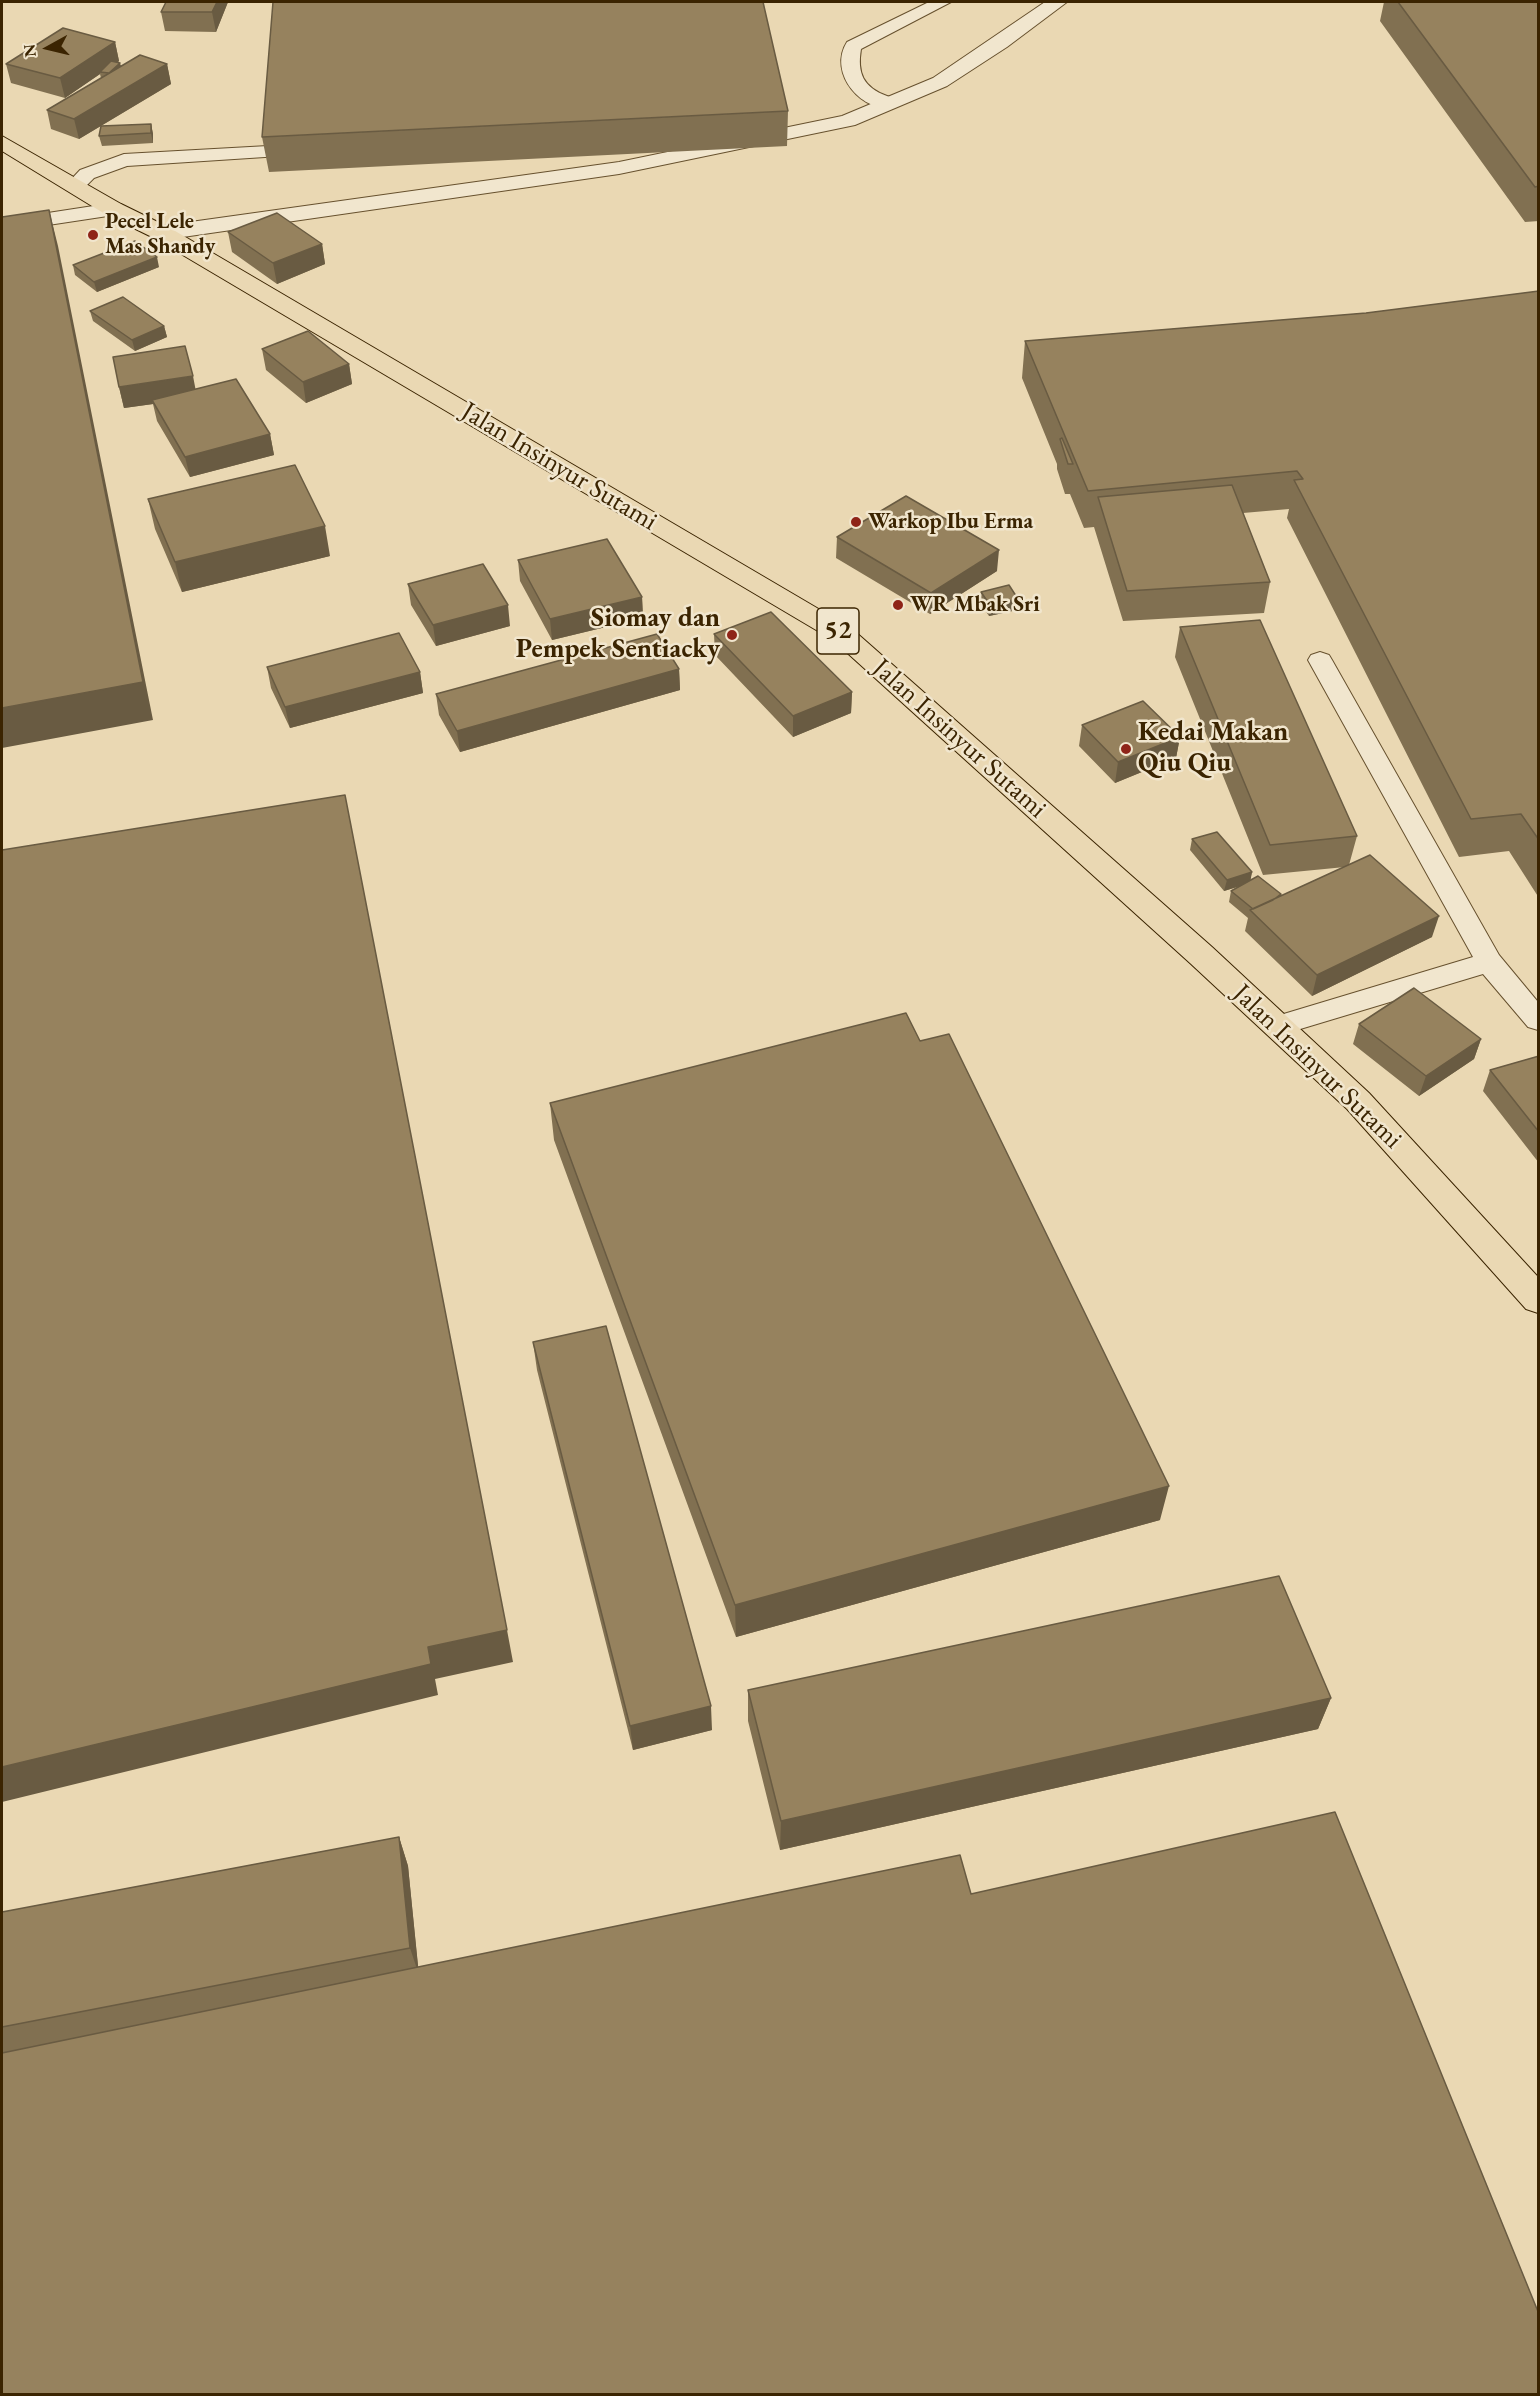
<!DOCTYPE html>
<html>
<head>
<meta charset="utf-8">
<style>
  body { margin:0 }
  #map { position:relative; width:1540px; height:2396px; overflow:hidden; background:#ead8b3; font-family:"EB Garamond",serif }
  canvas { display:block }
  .frame { position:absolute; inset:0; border:3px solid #3b2401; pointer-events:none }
  .north { position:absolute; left:18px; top:18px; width:60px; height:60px; -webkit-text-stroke:4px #f1e6ce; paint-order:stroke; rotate:262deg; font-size:16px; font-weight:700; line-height:24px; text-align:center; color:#3b2401 }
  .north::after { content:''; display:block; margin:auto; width:21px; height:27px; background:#3b2401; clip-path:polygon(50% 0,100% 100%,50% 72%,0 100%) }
</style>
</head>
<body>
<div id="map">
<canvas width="1540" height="2396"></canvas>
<div class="frame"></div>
<div class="north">N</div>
</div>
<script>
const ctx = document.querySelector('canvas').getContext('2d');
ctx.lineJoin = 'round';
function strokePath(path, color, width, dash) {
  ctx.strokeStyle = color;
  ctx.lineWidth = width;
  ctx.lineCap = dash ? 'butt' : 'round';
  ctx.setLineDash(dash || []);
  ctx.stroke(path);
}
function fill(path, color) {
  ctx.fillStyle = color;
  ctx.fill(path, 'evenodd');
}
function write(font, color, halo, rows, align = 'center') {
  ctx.font = font + ' "EB Garamond",serif';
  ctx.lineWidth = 5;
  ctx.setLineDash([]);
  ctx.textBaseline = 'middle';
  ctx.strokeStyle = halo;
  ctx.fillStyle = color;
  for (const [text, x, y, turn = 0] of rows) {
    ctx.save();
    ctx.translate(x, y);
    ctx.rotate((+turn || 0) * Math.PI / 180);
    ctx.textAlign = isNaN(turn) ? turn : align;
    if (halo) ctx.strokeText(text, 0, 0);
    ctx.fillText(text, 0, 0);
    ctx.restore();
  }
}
const service = new Path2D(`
  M929,2h22l-90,47c-4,24 2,38 26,47 5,2 8,2 12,7l-3,4c-33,8 -69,-34 -49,-65z
  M304,144l9,6 -2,4 -184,12 -33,12 -12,12 -7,2 -10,-6 15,-16 44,-16z
  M1320,652l9,3 3,5 167,295 39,47v28l-10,-3 -45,-53 -206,62 -10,-3 -4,-7 4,-7 206,-62 -165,-297 3,-5z`);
const minor = new Path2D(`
  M1045,2h22l-60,45 -60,39 -92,39 -236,49 -457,66 -8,-2 -3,-5 3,-5 8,-2 457,-64 223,-46 91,-38z
  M113,203l8,1 3,5 -3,5 -119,18v-12z`);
const trunk = new Path2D(`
  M2,136l119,68 49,24 681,400 361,319 157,146 169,184v36l-12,-4 -179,-200 -157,-146 -357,-323 -679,-402 -49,-24 -103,-63z`);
strokePath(service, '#67512e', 2);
strokePath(minor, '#67512e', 2);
strokePath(trunk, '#3b2401', 2);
fill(service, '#f1e6ce');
fill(minor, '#f1e6ce');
fill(trunk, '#ead8b3');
fill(new Path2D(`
  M166,2h62l-12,30 -51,-1 -4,-19z
  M1384,2h155v219l-14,1 -145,-201z
  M115,42l4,19 -1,1 3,4 46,-2 4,20 -92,55 -28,-10 -4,-19 54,-32 -1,-4 -35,24 -54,-15 -5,-19z
  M788,111l-1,35 -518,26 -7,-35z
  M151,124l2,10v9l-51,3 -3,-10z
  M228,232l94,12 3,20 -48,20 -45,-32z
  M73,265l86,2 -62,25 -22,-17z
  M1539,291v607l-30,-47 -50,6 -172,-339 2,-9 -46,4 27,69 -6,31 -141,8 -29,-94 -10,1 -14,-34h-5l-8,-25v-5l-35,-86 3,-37 341,-28z
  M90,311l74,15 3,11 -32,14 -42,-30z
  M262,349l87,15 3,20 -46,19 -40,-33z
  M119,387l77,2 74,45 4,21 -84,22 -33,-56 -4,-17 -29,4z
  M148,499l182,57 -148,36 -27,-63z
  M837,537l160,34 -67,43 -94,-56z
  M518,560l124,37 1,21 -91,22 -32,-59z
  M408,584l102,42 -74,20 -25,-41z
  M981,592l37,7 -1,11 -28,6 -9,-13z
  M1180,627l177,209 -8,29 83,72 -120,59 -67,-65 3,-13 -19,-16 2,-11 9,-5 -16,5 -34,-41 2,-11 60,33 -2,8 31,14v2l64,-29 -82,8 -88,-218z
  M714,634l138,58 -1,21 -58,24 -78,-82z
  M267,667l153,5 3,21 -133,35 -19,-40z
  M679,669l1,21 -220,62 -21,-37 -3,-21z
  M1082,725l98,12 -4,21 -61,25 -36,-37z
  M1359,1024l122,15 -7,20 -55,37 -66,-52z
  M1539,1056v107l-56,-72 7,-21z
  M550,1103l610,417 -424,117 -182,-497z
  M533,1342l179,388 -79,20 -96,-380z
  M748,1690l583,8 -13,31 -538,121 -32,-129z
  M399,1837l9,29 10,101 553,-73 -969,500v-482z`), '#817051');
fill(new Path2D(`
  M217,2h11l-12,30 -4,-20z
  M115,42l4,19 -17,12 -2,-1v2l-35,24 -5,-20z
  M120,63l3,10h-14z
  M167,64l4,20 -92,55 -5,-20z
  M151,124l2,10v9l-2,-10z
  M49,210l9,36 95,474 -151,28v-40z
  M322,244l3,20 -48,20 -4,-21z
  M157,257l2,10 -62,25 -3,-10z
  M164,326l3,11 -32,14 -3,-11z
  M349,364l3,20 -46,19 -3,-21z
  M193,376l4,21 -45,3 1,4 -29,4 -5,-21z
  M270,434l4,21 -84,22 -5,-20z
  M325,526l5,30 -148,36 -7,-30z
  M999,550l-2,21 -67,43 1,-21z
  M642,597l1,21 -91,22 -2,-21z
  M1018,599l-1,11 -28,6 1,-11z
  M508,605l2,21 -74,20 -3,-21z
  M679,669l1,21 -220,62 -3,-21z
  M420,672l3,21 -133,35 -5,-21z
  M852,692l-1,21 -58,24v-21z
  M1180,737l-4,21 -61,25 3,-21z
  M1252,872l-2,11 -26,8 3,-11z
  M1439,916l-7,21 -120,59 5,-21z
  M1481,1039l-7,20 -55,37 7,-20z
  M1169,1486l-9,34 -424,117 -1,-32z
  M507,1630l6,32 -78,17 3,16 -436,107v-35l426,-120z
  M1331,1698l-13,31 -538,121 1,-29z
  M711,1706l1,24 -79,20 -3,-24z
  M399,1837l9,29 11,109 -9,-27z`), '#695b42');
const building = new Path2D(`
  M166,2h51l-5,10h-51z
  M273,2h490l25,109 -526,26z
  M1398,2h141v184l-4,1z
  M63,28l52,14 -55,36 -54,-14z
  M140,55l27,9 -93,55 -27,-9z
  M111,61l9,2 -11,10 -9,-1z
  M151,124v9l-52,3 2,-10z
  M49,210l94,472 -141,26v-491z
  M277,213l45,31 -49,19 -45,-31z
  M135,241l22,16 -63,25 -21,-17z
  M1539,291v549l-18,-26 -50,5 -177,-339 9,-1 -6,-8 -209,20 -63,-150 341,-28z
  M123,297l41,29 -32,14 -42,-29z
  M308,331l41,33 -46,18 -41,-33z
  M185,346l8,30 -74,11 -6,-30z
  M236,379l34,55 -85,23 -33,-57z
  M1062,438l11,26h-5l-8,-25z
  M295,465l30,61 -150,36 -27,-63z
  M1232,485l38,97 -143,9 -29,-94z
  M906,496l93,54 -68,43 -94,-56z
  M607,539l35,58 -92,22 -32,-59z
  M483,564l25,41 -75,20 -25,-41z
  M1009,585l9,14 -28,6 -9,-13z
  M771,612l81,80 -59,24 -79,-82z
  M1260,620l97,216 -87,9 -90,-218z
  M399,633l21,39 -135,35 -18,-40z
  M657,634l22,35 -222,62 -21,-37z
  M1143,701l37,36 -62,25 -36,-37z
  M345,795l162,835 -79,17 3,17 -429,103v-917z
  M1217,832l35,40 -25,8 -35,-41z
  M1370,855l69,61 -122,59 -67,-65z
  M1258,876l23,18 -8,6 -20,9 -22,-18z
  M1414,988l67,51 -55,37 -67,-52z
  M906,1013l14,28 29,-7 220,452 -434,119 -185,-502z
  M1539,1056v76l-49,-62z
  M606,1326l105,380 -81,20 -97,-384z
  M1279,1576l52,122 -550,123 -33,-131z
  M1335,1812l204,502v80h-1537v-341l958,-198 11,39z
  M399,1837l11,111 -408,79v-115z`);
fill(building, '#96825e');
strokePath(building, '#695b42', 1.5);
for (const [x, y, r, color] of [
  [93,235,6,"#8f2418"],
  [856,522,6,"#8f2418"],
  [898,605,6,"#8f2418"],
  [732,635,6,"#8f2418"],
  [1126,749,6,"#8f2418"]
]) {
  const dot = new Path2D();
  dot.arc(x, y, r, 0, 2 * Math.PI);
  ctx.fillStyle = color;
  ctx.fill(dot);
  strokePath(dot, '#f1e6ce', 2);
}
write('bold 22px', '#3b2401', '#f1e6ce', [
  ["Pecel Lele",105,222],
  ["Mas Shandy",105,247],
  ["Warkop Ibu Erma",868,522],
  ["WR Mbak Sri",910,605]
], 'left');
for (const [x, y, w] of [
  [838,631,42]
]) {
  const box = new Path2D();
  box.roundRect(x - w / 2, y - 23, w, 46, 4.5);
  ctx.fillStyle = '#f1e6ce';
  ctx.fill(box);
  strokePath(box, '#3b2401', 1.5);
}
write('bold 26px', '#3b2401', null, [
  ["52",838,631]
]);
write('27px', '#3b2401', '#f1e6ce', [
  ["Jalan Insinyur Sutami",559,467,31],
  ["Jalan Insinyur Sutami",959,739,42],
  ["Jalan Insinyur Sutami",1317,1067,44]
]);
write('bold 27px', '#3b2401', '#f1e6ce', [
  ["Siomay dan",720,619],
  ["Pempek Sentiacky",720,650],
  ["Kedai Makan",1138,733,"left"],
  ["Qiu Qiu",1138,764,"left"]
], 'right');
</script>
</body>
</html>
